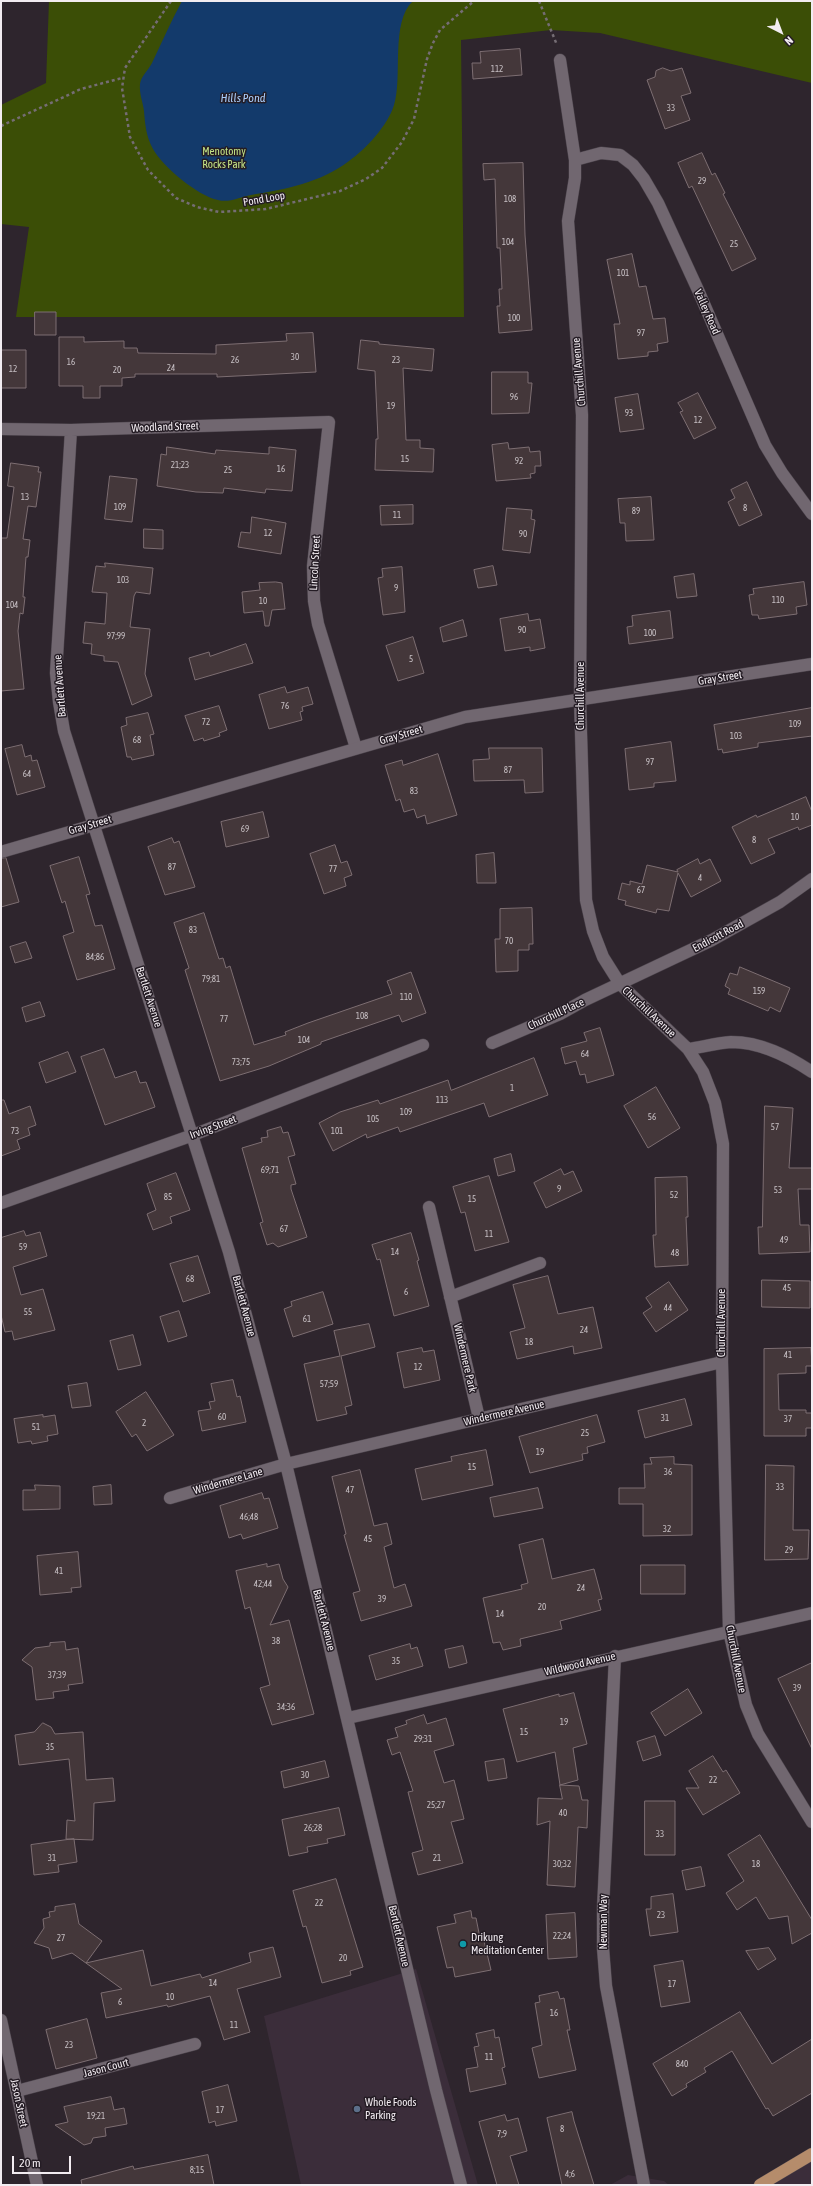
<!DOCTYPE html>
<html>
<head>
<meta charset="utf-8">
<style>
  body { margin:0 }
  #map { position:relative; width:813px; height:2186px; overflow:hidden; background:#2e252d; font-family:"Asap Condensed",sans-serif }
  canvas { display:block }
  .frame { position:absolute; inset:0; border:2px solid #f2ecf1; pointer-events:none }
  .north { position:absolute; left:761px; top:12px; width:40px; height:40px; -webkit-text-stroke:3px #241c24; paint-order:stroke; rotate:138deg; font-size:11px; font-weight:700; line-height:16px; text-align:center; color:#f2ecf1 }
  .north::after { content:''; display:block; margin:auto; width:14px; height:18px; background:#f2ecf1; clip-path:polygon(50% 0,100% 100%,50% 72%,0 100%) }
  .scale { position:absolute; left:12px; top:2156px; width:59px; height:18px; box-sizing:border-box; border:2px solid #f2ecf1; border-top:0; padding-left:5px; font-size:12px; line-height:14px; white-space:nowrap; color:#f2ecf1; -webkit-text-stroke:3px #241c24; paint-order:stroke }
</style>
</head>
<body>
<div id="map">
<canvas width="813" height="2186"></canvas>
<div class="frame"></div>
<div class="north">N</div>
<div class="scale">20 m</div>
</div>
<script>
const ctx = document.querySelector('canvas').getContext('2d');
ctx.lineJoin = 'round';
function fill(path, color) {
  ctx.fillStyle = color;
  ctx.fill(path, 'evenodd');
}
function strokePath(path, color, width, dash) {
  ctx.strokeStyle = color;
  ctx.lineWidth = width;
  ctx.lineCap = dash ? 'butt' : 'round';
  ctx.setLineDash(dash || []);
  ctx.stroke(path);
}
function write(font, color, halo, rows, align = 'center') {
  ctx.font = font + ' "Asap Condensed",sans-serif';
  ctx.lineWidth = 3;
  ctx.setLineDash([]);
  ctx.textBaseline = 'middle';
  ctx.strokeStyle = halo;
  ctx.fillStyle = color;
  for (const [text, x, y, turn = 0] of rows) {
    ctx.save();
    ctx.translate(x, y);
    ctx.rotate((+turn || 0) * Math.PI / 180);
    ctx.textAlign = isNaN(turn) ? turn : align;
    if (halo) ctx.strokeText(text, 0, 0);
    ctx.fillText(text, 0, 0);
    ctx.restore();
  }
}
fill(new Path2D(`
  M416,1969l62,216h-177l-37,-169z
  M812,2154v31h-53z
  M628,2175l36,6 5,4h-59z`), '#3b2d3a');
fill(new Path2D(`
  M49,1h763v82l-212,-50 -49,-3 -90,10 3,277h-448l13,-90 -28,-3v-119l45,-22z`), '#3b4e06');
fill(new Path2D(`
  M182,1h231c-23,21 -10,76 -19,104 -6,20 -28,44 -45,56 -29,22 -63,28 -98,34 -11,2 -22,8 -33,5 -20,-4 -55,-33 -65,-51 -7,-13 -8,-25 -9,-38 -1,-8 -5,-18 -4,-27 1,-8 8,-13 12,-21 10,-21 19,-42 30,-62z`), '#133a6b');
const building = new Path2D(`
  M520,49l2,26 -49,4 -1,-16h9l-1,-11z
  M663,68l8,3 11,-3 9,25 -10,3 9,24 -25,9 -18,-49 8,-3 1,-6z
  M702,153l10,22 3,-2 10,20 -2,1 33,65 -24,12 -40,-85 -3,2 -11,-25z
  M523,163l2,72 7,95 -33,3 -2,-27h3l-1,-17h3l-2,-41h-3l-2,-69 -11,1 -1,-16z
  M632,254l7,33 7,-1 7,33 12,-1 3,24 -11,2 1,7 -10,1v4l-30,3 -4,-35h6l-13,-64z
  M35,312h21v23h-21z
  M313,333l3,39 -99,5v-3h-82v3l-13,1v8h-22v12h-17v-12h-24v-49h25v5l40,-1v7h13l1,5 78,1v-9l71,-4 -1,-7z
  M361,340l18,2v2l55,5 -2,22 -29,-3 3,72h14v8l14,1 -1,23 -58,-2 1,-31h2l-3,-68 -17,-2z
  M1,350h25v38h-25z
  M492,372h36v11h4l-3,30 -37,1z
  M698,393l18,35 -22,11 -14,-27 3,-1 -5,-8z
  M638,394l6,35 -24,3 -5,-34z
  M508,443l1,6 20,-2 1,5 10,-1 1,15h-6v7l-5,1 1,4 -35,3 -4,-36z
  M167,447l48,7 1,-4 53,4v-7l27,3 -4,41 -26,-2 -1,4 -41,-5 -1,5 -27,-1 -39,-6 4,-32 5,1z
  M11,463l28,4 -1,5h3l-5,35 -8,-1 -5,33 7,1 -2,17h-2l-3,40h2l-2,17 -3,-1 -2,18 6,58 -23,2v-153h6l7,-51 -6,-1z
  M110,476l27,3 -5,43 -27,-3z
  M747,482l15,33 -23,11 -11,-24 7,-4 -4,-8z
  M651,497l3,43 -28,1 -1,-18h-5l-2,-24z
  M413,505v19l-32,1 -1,-19z
  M507,508l25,2 -1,9 4,1 -5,33 -27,-3z
  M252,517l34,6 -5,31 -43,-7 3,-15 9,1z
  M144,529l19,1v19l-19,-1z
  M105,563l48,5 -3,26 -14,-2 -2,4 -4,31 20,2 -5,45 7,22 -20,9 -14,-43 -14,-1v-5l-13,-2 1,-10 -9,-1 2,-21 20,2 2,-31 -15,-1 4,-26 9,1z
  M493,566l4,19 -19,3 -4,-18z
  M402,567l3,45 -22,3 -5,-37 5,-1 -1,-8z
  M694,574l3,22 -20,2 -3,-21z
  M276,582l6,1 3,26 -13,1 -3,16h-4l-2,-15 -19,2 -2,-21 18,-2 -1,-7z
  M804,582l3,23 -11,2 1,7 -38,5 -1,-4h-6l-3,-20 5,-1 -1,-5z
  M670,611l3,27 -44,6 -2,-17 6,-1 -1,-10z
  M528,614l1,7 11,-2 5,29 -15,3v-4l-25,4 -5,-32z
  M463,620l4,16 -24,6 -3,-14z
  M413,637l11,36 -26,8 -12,-35z
  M246,644l7,19 -58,17 -6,-22 20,-6 1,4z
  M285,687l2,6 21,-6 5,17 -11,3 1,4 -3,1 2,8 -33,9 -10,-34z
  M219,706l8,24 -8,3 1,3 -16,5 -1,-3 -9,3 -9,-25z
  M812,708v28l-54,7v4l-35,6 -1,-4 -4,1 -4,-25z
  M148,713l6,21 -4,1 4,20 -22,5 -1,-3h-4l-6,-30 6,-2 -1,-7z
  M671,742l5,39 -22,2v4l-25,3 -4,-41z
  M22,745l3,12 6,-2 1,6 5,-1 8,27 -28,8 -12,-46z
  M489,748h53l1,44 -18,1 -1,-13 -50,1 -1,-21 16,-1z
  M438,754l19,61 -30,9 -2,-9 -8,3 -3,-9 -10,3 -4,-13 -4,2 -11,-36 17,-5 1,5z
  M806,797l6,15v13l-13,5 -1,-3 -30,12 7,14 -24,11 -19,-37 24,-12 1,2z
  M263,812l6,25 -43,10 -5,-25z
  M172,838l2,5 5,-2 16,46 -30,8 -17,-48z
  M335,845l6,18 6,-2 5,14 -8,3 2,8 -22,8 -14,-40z
  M494,853l2,30h-19l-1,-28z
  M79,857l11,37 -4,1 9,31 7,-1 13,44 -38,11 -14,-44 11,-4 -9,-31 -3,2 -12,-37z
  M6,858l13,44 -18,5v-48z
  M698,859l2,5 10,-5 11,22 -30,16 -13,-24 -9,38 -12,-2 -1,4 -31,-8 1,-4 -8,-2 4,-16 8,2v-4l12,3 5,-19 31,7 -1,-2z
  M532,908l1,36h-4v6h-11v21l-22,1 -1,-33h5v-30z
  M204,913l15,46 4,-1 3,10 4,-2 24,79 32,-10 -1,-3 23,-9 84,-29 -5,-13 24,-9 15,41 -24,9 -3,-7 -78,27v2l-52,22 -49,15 -35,-111 4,-2 -15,-45z
  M26,942l6,16 -17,5 -5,-16z
  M740,967l50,21 -10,24 -10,-5 -2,4 -40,-17 2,-5 -5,-3 5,-13 7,2z
  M40,1002l5,14 -19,6 -4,-14z
  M600,1028l14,47 -27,8 -2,-9 -5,1 -4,-14 -11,3 -4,-16 26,-7 -3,-8z
  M104,1049l11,29 21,-7 4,12 6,-1 9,25 -50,18 -24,-68z
  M68,1052l8,20 -30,11 -7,-20z
  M534,1058l14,37 -59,22 -5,-14 -84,29 -2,-5 -31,11 -1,-4 -33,17 -14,-28 21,-11 38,-12 2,4 68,-24 3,10z
  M656,1087l24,41 -32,20 -24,-42z
  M1,1100h3l5,14 21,-8 6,19 -8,3 2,7 -13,5 3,9 -19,7z
  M765,1106l28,2 -4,60h23v21h-14l2,36h9l1,27 -51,2 -1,-27h4z
  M281,1127l2,6 5,-1 7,23 -7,2 8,27 -5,1v4l16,48 -29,10 -5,-4 -6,2 -7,-22 3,-1 -21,-74 20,-6 -1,-4 7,-1 -1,-6z
  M511,1154l4,17 -17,5 -4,-17z
  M561,1169l3,6 9,-4 9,20 -36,17 -12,-25z
  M176,1173l14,37 -20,7 2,6 -19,7 -6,-16 9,-4 -9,-26z
  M489,1176l20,66 -34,9 -10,-39 -4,1 -8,-26z
  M687,1177l1,40h-2l2,48 -33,2 -2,-32h3l-1,-57z
  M24,1231l2,5 14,-4 7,24 -34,11 8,28 22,-6 12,41 -41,10 -2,-9 -7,1 -4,-17v-77z
  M411,1233l8,27 -2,1 12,45 -35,10 -14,-57 -3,1 -5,-15z
  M198,1256l12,37 -27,9 -13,-38z
  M548,1276l10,38 35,-7 9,41 -28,6 -1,-8 -56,13 -7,-27 15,-4 -12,-43z
  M762,1280l48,1v27l-48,-1z
  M669,1282l19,28 -32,22 -13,-19 9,-6 -6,-9z
  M323,1292l10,32 -40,13 -9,-28 8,-3 -1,-4z
  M179,1311l8,25 -19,6 -8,-25z
  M369,1324l6,23 -34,9 11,49 -7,2 2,7 -30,7 -13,-57 36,-8 -6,-25z
  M133,1335l8,30 -23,5 -8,-29z
  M422,1348l1,4 11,-2 6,30 -36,8 -7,-35z
  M811,1348l1,18h-6v7l-28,1 1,36h27v3h6v15h-6v8h-42v-87z
  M233,1380l4,17 3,-1 6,26 -44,9 -4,-20 13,-2 -2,-7 6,-1 -4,-17z
  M87,1383l4,23 -19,2 -4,-22z
  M146,1392l28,43 -27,16 -11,-17 -4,3 -16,-25z
  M685,1399l7,26 -47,13 -7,-27z
  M43,1415v2l12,-2 3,19 -11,2 1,5 -16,3 -1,-3 -13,2 -4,-24z
  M597,1415l8,27 -18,5 1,6 -6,1 1,6 -53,13 -11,-36z
  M486,1450l7,35 -71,15 -7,-31 37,-8 -1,-4z
  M674,1457v7l18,1v70l-49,1v-32h-24v-16h26l-1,-24h8l-2,-6z
  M766,1465l28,1 -1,64h16l-1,29 -43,1z
  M360,1470l14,56 13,-3 5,21 -8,3 10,41 11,-4 7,22 -51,15 -8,-28 7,-2 -16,-56 2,-1 -14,-57z
  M35,1485l25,1v23l-37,1v-20h12z
  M111,1485l1,19 -18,1 -1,-18z
  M538,1488l5,20 -49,9 -4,-19z
  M262,1493l2,6 5,-1 9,30 -35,11 -2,-5 -12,4 -9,-32z
  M543,1539l9,40 42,-10 8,30 -4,1 3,10 -41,11 2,8 -42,10 1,7 -18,4 -3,-8 -7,1 -10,-45 39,-9 -1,-4 7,-2 -9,-38z
  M78,1552l3,35 -10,1 1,4 -32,3 -3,-39z
  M267,1564v3l12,-3 4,15 5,8 -18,38 19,-5 25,94 -42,11 -12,-37 10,-3 -20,-78 -5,2 -9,-38z
  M641,1565h44v29h-44z
  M65,1642l1,8 12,-2 5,35 -15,2 1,5 -16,2 1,6 -18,2 -4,-33 -10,-7 13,-12 15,-2v-3z
  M410,1644l1,5 6,-2 6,19 -47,14 -7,-24z
  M463,1646l4,17 -18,5 -4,-18z
  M812,1663v86l-34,-70z
  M688,1689l14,24 -37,23 -14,-23z
  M574,1693l13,51 -14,4 5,32 -18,5 -5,-33 -38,10 -14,-53 56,-15v2z
  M424,1715l3,9 19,-6 8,27 -20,6 10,32 10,-3 10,39 -13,3 12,41 -45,12 -6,-22 11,-3 -15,-58 5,-1 -13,-39 -8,3 -5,-15 11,-3 -3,-9 12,-4 -1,-3z
  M43,1723l8,4 4,7 28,-2 3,48 27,-2 2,23 -21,2 -1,37 -27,-1 1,-19 8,1 -6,-62 -50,6 -4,-30 19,-3z
  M655,1736l6,19 -18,6 -6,-19z
  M713,1756l10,16 3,-2 14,23 -37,22 -17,-27h13l-10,-17z
  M504,1759l3,19 -19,3 -3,-19z
  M325,1761l4,16 -45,11 -3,-16z
  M560,1785l19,1 3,14h6l-1,28 -9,-1 -3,60 -28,-2 3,-64 -13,4 1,-27 24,1z
  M645,1801h30v54h-30z
  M339,1808l6,27 -18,4 1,4 -21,4 1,5 -19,4 -7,-36z
  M760,1835l52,85v13l-20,11 -4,-28 -19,3 -13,-22 -19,13 -11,-17 18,-12 -16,-26z
  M74,1839l3,23 -19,3 1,7 -25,3 -3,-30z
  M701,1867l4,19 -19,4 -4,-19z
  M336,1879l27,88 -13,4 1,4 -29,8 -16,-57 -3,1 -10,-36z
  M673,1894l5,38 -28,4 -4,-27h5v-12z
  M75,1904l4,20 23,17 -16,22 57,-13 8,36 49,-12 2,4 49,-16 -2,-9 24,-6 8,30 -44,12 13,43 -26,8 -14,-44 -42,11 -1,-2 -61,13 -5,-25 21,-4 -50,-36 -20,6 -3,-11 -15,-5 10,-15 -1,-9 7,-2 -1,-5 6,-1v-4z
  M471,1911l1,7h4l4,20 3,-1 8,33 -36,7 -2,-10 -6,1 -10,-41 19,-4 -2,-8z
  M575,1913l2,44 -29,2 -2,-44z
  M769,1948l7,11 -18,11 -12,-19z
  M683,1961l7,41 -29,5 -7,-41z
  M558,1992l2,7 4,-1 6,32h-3l9,40 -37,8 -7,-30 10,-3 -7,-42 5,-1 -1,-6z
  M740,2012l32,52 40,-25v54l-39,23 -5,-8 -2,1 -34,-58 -28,17 2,4 -20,12 1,3 -15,9 -19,-32z
  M87,2019l10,39 -41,11 -10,-39z
  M494,2030l1,8 4,-1 6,30 -3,1 4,16 -36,8 -4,-23 12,-2 -4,-20 5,-1 -3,-12z
  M228,2085l9,36 -21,5 -1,-5 -6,2 -7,-31z
  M111,2097l3,13 10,-2 3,16 -22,4 1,8 -13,2 -2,5 -7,2 -29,-20 13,-3 -4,-15z
  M572,2112l2,9 20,64h-32l-15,-67z
  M505,2115l2,6 11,-3 9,33 -17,5 9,29h-22l-18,-63z
  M208,2155l6,30h-132l-1,-5 52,-14 1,3z`);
fill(building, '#44373a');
strokePath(building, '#7d6e72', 1);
const street = new Path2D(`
  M560,60l15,100v18l-7,43 14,194 -2,284 6,201 7,31 10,26 17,27 68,65 15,23 12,31 8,41 -1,218 7,269 17,74 12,29 54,88
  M575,160l26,-7 19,2 13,10 11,14 14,24 40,87 67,155 17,28 30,41
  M1,429l70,1 258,-8 -16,144 1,35 4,23 38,124
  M71,430l-15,243 3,29 5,29 165,521 57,212 150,626 25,95
  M492,1043l68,-29 25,-14 127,-60 68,-38 32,-23
  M688,1049c14,-2 29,-6 43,-7 30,0 57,14 81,30
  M1,1203l192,-68 230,-90
  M429,1207l50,211
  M450,1297l90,-34
  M170,1498l116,-34 436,-102
  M615,1656l-12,252v40l3,38 38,199
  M348,1718l464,-105
  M17,2091l178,-47`);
const secondary = new Path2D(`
  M1,852l464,-135 347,-53
  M1,2020l36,165`);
const primary = new Path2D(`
  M760,2185l52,-31`);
strokePath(street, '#4b434b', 13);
strokePath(secondary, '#4b434b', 13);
strokePath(primary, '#4b434b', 13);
strokePath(new Path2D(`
  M171,1l-46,67 -3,20 8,49 18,33 28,28 21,9 22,5 47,-3 74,-18 26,-12 16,-11 20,-26 12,-23 13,-60 6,-16 7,-13 34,-29
  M539,1l18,44
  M1,126l80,-37 41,-11`), '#756d74', 2.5, [3, 3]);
strokePath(street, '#716770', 12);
strokePath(secondary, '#716770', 12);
strokePath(primary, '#b58c6b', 12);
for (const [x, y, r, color] of [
  [463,1944,4,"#0f9aa8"],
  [357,2109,4,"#5c6f8a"]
]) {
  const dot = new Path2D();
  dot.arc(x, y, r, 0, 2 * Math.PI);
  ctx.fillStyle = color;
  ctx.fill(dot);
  strokePath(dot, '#241c24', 1.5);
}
write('9px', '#c6bfc3', null, [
  ["112",497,69],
  ["33",671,108],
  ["29",702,181],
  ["108",510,199],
  ["104",508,242],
  ["25",734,244],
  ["101",623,273],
  ["100",514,318],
  ["97",641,333],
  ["30",295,357],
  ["26",235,360],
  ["23",396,360],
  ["16",71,362],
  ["24",171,368],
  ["12",13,369],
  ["20",117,370],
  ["96",514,397],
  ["19",391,406],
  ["93",629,413],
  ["12",698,420],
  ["15",405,459],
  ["92",519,461],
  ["21;23",180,465],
  ["16",281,469],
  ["25",228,470],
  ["13",25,497],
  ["109",120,507],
  ["8",745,508],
  ["89",636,511],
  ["11",397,515],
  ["12",268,533],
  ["90",523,534],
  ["103",123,580],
  ["9",396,588],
  ["110",778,600],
  ["10",263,601],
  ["104",12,605],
  ["90",522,630],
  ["100",650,633],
  ["97;99",116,636],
  ["5",411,659],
  ["76",285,706],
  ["72",206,722],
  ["109",795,724],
  ["103",736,736],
  ["68",137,740],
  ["97",650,762],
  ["87",508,770],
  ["64",27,774],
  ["83",414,791],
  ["10",795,817],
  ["69",245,829],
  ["8",754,840],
  ["87",172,867],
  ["77",333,869],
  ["4",700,878],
  ["67",641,890],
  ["83",193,930],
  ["70",509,941],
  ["84;86",95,957],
  ["79;81",211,979],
  ["159",759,991],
  ["110",406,997],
  ["108",362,1016],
  ["77",224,1019],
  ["104",304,1040],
  ["64",585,1054],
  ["73;75",241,1062],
  ["1",512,1088],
  ["113",442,1100],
  ["109",406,1112],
  ["56",652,1117],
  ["105",373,1119],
  ["57",775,1127],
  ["73",15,1131],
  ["101",337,1131],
  ["69;71",270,1170],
  ["9",559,1189],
  ["53",778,1190],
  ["52",674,1195],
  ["85",168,1197],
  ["15",472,1199],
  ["67",284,1229],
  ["11",489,1234],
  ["49",784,1240],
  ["59",23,1247],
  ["14",395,1252],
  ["48",675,1253],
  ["68",190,1279],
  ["45",787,1288],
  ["6",406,1292],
  ["44",668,1308],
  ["55",28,1312],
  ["61",307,1319],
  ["24",584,1330],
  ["18",529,1342],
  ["41",788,1355],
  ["12",418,1367],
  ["57;59",329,1384],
  ["60",222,1417],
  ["31",665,1418],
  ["37",788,1419],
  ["2",144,1423],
  ["51",36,1427],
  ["25",585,1433],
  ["19",540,1452],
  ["15",472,1467],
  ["36",668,1472],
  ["33",780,1487],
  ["47",350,1490],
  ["46;48",249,1517],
  ["32",667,1529],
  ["45",368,1539],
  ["29",789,1550],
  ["41",59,1571],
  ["42;44",263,1584],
  ["24",581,1588],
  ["39",382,1599],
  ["20",542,1607],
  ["14",500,1614],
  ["38",276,1641],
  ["35",396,1661],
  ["37;39",57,1675],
  ["39",797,1688],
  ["34;36",286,1707],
  ["19",564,1722],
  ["15",524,1732],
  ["29;31",423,1739],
  ["35",50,1747],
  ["30",305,1775],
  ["22",713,1780],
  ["25;27",436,1805],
  ["40",563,1813],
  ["26;28",313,1828],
  ["33",660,1834],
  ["31",52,1858],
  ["21",437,1858],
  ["30;32",562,1864],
  ["18",756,1864],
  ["22",319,1903],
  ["23",661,1915],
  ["22;24",562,1936],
  ["27",61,1938],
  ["20",343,1958],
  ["14",213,1983],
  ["17",672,1984],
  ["10",170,1997],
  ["6",120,2002],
  ["16",554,2013],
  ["11",234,2025],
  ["23",69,2045],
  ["11",489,2057],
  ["840",682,2064],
  ["17",220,2110],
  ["19;21",96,2116],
  ["8",562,2129],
  ["7;9",502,2134],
  ["8;15",197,2170],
  ["4;6",570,2174]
]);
write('11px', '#c4e487', '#241c24', [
  ["Menotomy",224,152],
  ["Rocks Park",224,165]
]);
write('11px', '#f2ecf1', '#241c24', [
  ["Pond Loop",264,199,-10],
  ["Valley Road",707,312,66],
  ["Churchill Avenue",579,372,-95],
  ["Woodland Street",165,427,-2],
  ["Lincoln Street",315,563,-87],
  ["Gray Street",720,678,-9],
  ["Bartlett Avenue",60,686,-94],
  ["Churchill Avenue",581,696,-90],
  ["Gray Street",401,735,-16],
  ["Gray Street",90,825,-16],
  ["Endicott Road",718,936,-28],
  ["Bartlett Avenue",149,997,72],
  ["Churchill Avenue",649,1012,43],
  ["Churchill Place",556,1014,-25],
  ["Irving Street",213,1127,-21],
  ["Bartlett Avenue",244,1306,75],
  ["Churchill Avenue",722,1323,-90],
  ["Windermere Park",465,1358,77],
  ["Windermere Avenue",504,1413,-13],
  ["Windermere Lane",228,1481,-16],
  ["Bartlett Avenue",324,1620,76],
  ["Churchill Avenue",736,1659,79],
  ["Wildwood Avenue",580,1664,-13],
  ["Newman Way",604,1922,-90],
  ["Bartlett Avenue",399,1936,77],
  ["Jason Court",106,2068,-15],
  ["Jason Street",19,2103,78]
]);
write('11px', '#f2ecf1', '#241c24', [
  ["Drikung",471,1938],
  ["Meditation Center",471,1951],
  ["Whole Foods",365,2103],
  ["Parking",365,2116]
], 'left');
write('italic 12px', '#aacdfb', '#241c24', [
  ["Hills Pond",243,98]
]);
</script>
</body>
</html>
